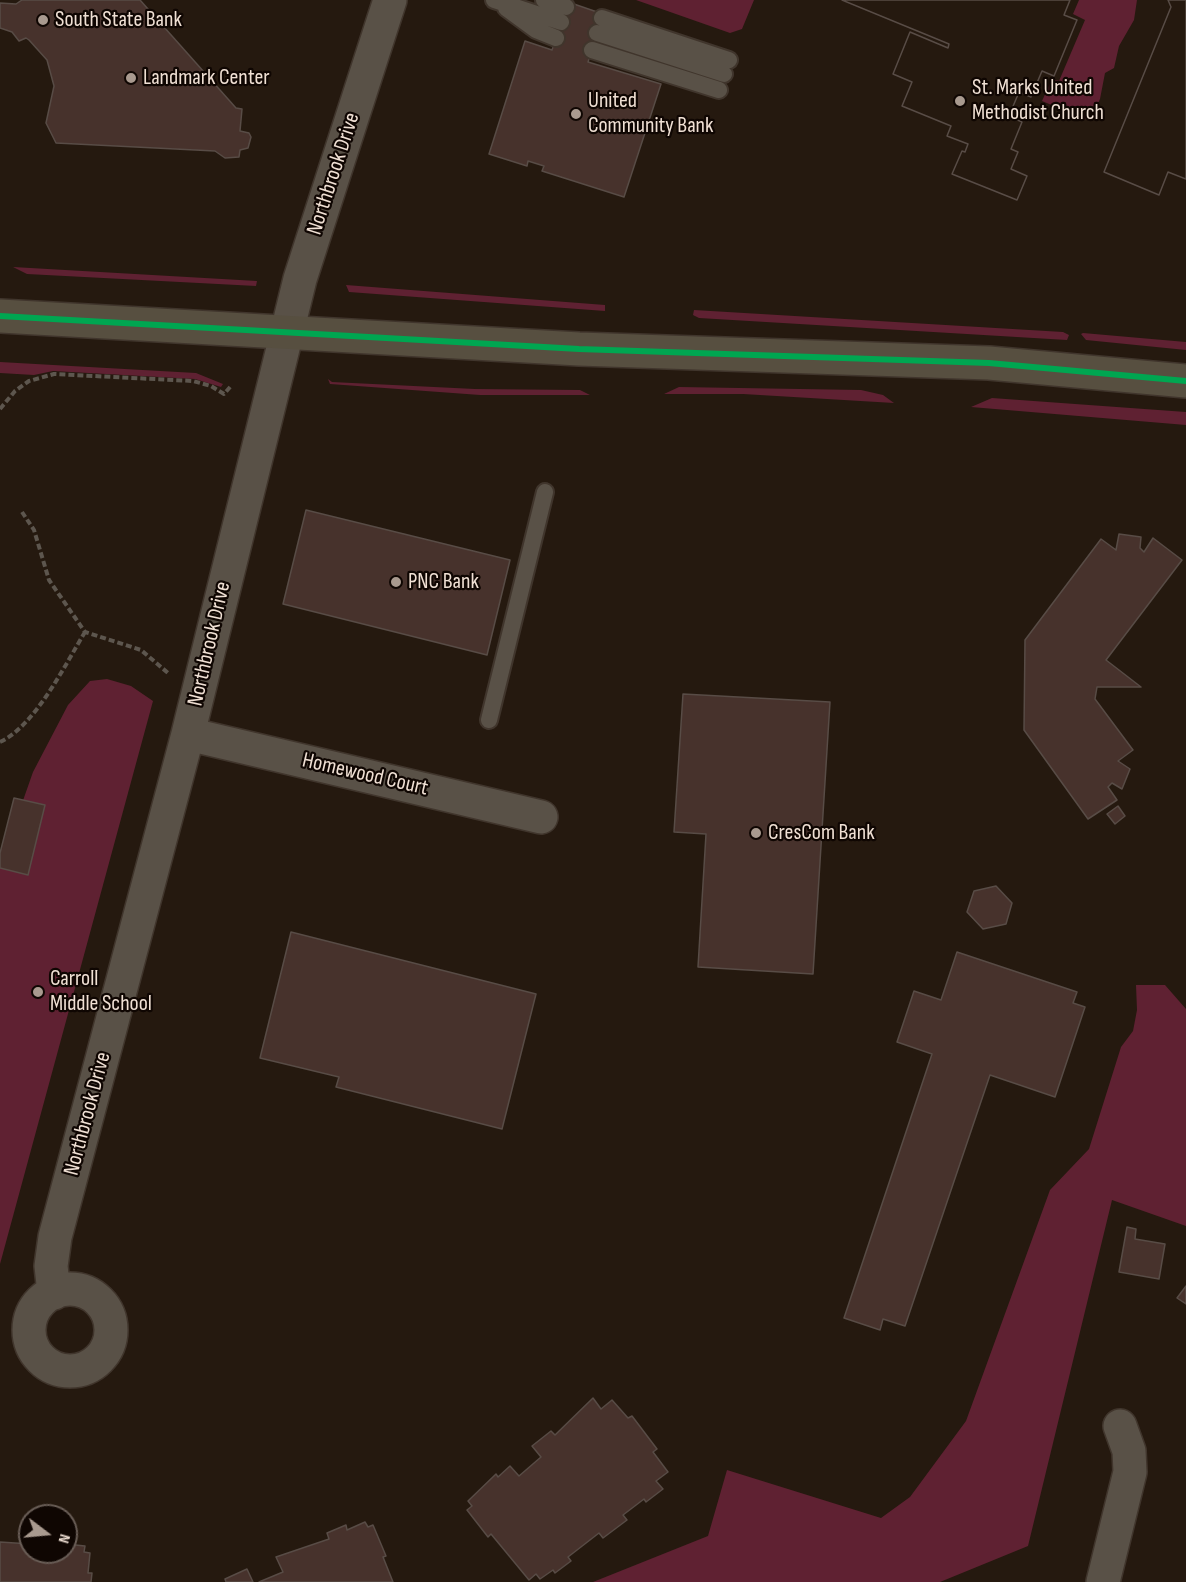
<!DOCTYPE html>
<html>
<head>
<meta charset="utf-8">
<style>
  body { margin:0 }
  #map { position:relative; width:1186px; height:1582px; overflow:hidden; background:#25190f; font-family:"Sofia Sans Condensed",sans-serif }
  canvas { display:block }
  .north { position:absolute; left:18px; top:1504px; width:60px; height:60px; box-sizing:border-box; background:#0f0602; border:2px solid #695d56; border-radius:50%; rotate:106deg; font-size:16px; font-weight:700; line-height:24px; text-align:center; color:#f0e0d4 }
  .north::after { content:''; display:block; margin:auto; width:21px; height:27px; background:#a99a8f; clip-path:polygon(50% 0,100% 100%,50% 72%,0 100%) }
</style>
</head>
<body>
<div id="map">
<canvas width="1186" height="1582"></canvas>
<div class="north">N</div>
</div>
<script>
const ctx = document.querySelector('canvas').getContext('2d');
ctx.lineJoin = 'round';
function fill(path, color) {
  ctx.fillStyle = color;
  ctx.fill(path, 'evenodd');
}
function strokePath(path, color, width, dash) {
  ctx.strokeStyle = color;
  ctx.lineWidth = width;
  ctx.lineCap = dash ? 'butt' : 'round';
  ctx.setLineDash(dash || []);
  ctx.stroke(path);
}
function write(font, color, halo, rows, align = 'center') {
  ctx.font = font + ' "Sofia Sans Condensed",sans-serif';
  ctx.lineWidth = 4.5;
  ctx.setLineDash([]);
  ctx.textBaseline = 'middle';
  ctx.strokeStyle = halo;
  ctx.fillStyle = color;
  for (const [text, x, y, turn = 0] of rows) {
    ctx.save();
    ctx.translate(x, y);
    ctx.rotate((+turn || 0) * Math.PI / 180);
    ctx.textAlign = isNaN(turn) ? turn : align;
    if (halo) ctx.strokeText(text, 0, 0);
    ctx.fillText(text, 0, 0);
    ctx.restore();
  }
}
fill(new Path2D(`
  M636,0h118l-12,29 -12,4z
  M1079,0h58l-3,20 -15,26 -5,22 -9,5 -5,26 -10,22 -48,-20 10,-22 7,2 26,-61 -12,-6z
  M13,267l244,14 -1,5 -229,-12z
  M346,285l259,20v6l-256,-19z
  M694,310l369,22 6,3 -2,5 -368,-22 -6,-3z
  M1083,333l103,9v8l-100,-10 -5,-6z
  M0,362l196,11 27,11 -2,3 -26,-8 -142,-8 -19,4 -34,-2z
  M328,379l4,3 143,7 105,1 10,5h-110l-150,-11z
  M679,387l182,3 22,5 11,8 -151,-9h-79z
  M992,398l194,14v13l-215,-18z
  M107,679l24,7 22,15 -153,563v-398l33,-94 35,-67 22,-24z
  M1136,985h29l21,24v217l-74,-26 -84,346 -88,36h-347l115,-46 19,-66 154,48 29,-21 56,-76 84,-231 39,-41 32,-102 12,-16 4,-21z`), '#5f2132');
const building = new Path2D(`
  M22,0h118l96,108 6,1 -2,22 9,2 2,4 -3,11 -8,2 -1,7 -14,1 -10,-7 -159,-8 -10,-20 8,-37 -7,-26 -18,-20 -3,-2 -7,3 -7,-9 -12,-4v-25l16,1z
  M842,0h228l-6,15 13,5 -23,56 -12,-5 -11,26 -12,-5 -10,24 13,6 -11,27 7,3 -7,17 16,7 -10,24 -65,-26 10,-23 3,1 3,-8 -21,-8 4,-10 -49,-20 10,-24 -19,-8 17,-42 38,16 1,-4z
  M842,0h228l-6,15 13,5 -23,56 -12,-5 -11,26 -12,-5 -10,24 13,6 -11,27 7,3 -7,17 16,7 -10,24 -65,-26 10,-23 3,1 3,-8 -21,-8 4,-10 -49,-20 10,-24 -19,-8 17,-42 38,16 1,-4z
  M1168,0h18v179l-18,-7 -9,23 -55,-23 67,-165z
  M1168,0h18v179l-18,-7 -9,23 -55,-23 67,-165z
  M568,2l35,12 -15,48 73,22 -37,113 -82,-26 2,-5 -16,-5 -1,5 -38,-12 36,-113 27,9z
  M306,510l204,50 -23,95 -204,-51z
  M1119,534l22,3 -1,11 4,4 9,-14 29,22 -76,100 35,27h-44l-2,12 38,51 -15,11 12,8 -8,20 -10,-6 -4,4 9,13 -29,19 -64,-89 1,-90 76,-101 15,11z
  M683,694l147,8 -17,272 -115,-7 8,-133 -32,-2z
  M14,798l31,7 -17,70 -28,-7v-15z
  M1118,806l7,10 -10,8 -8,-10z
  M996,886l16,17 -6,21 -23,5 -16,-17 7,-21z
  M291,932l245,62 -34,135 -166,-42 3,-10 -79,-19z
  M957,952l120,40 -4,11 12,4 -30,90 -65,-22 -85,251 -22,-7 -3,11 -36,-12 88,-264 -35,-12 17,-51 27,9z
  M1127,1227l9,2 -1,10 30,5 -6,35 -40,-7z
  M1186,1286v18l-9,-6z
  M593,1398l8,11 11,-9 16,18 4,-2 25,33 -4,3 15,20 -12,9 7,8 -17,13 -2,-3 -21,16 4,5 -24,18 -4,-5 -31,24 3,4 -16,12 -2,-3 -13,9 -4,-5 -7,6 -38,-46 -3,3 -21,-27 5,-4 -4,-5 28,-27 2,3 12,-11 9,10 22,-19 -9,-11 19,-15 4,4z
  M365,1522l3,5 5,-2 13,31 -3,1 10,25h-134l24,-10 -7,-15 53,-18 -2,-6 19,-8 1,5z
  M0,1542l30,2v8h36v-8l19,2 -1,6 6,1 -2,20h4l-1,9h-91z
  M247,1569l6,13h-27l-1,-3z`);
fill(building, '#47322c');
strokePath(building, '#584c46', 1.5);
const service = new Path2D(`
  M494,0l67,22
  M544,0l22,7
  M506,8l30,22 20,8
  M602,18l127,42
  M597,33l127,41
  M592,50l127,40
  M489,720l56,-228`);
const minor = new Path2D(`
  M188,734l353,83
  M29 1330a41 41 0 1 1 82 0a41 41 0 1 1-82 0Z
  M54,1293l-3,-27 4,-29 133,-503 99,-402
  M1103,1582l27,-110 -1,-21 -9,-25`);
const tertiary = new Path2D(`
  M287,332l13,-53 90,-279`);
const primary = new Path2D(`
  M0,316l579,33 410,14 197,18`);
strokePath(service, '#40352c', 20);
strokePath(minor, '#40352c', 36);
strokePath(tertiary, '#40352c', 36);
strokePath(primary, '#40352c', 36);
strokePath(new Path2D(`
  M0,409l15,-18 14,-10 25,-7 139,7 18,5 13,8 7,-8
  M22,512l12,18 15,50 36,52 56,18 27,23
  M0,742c35,-16 65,-77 85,-110`), '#5d564e', 4, [6, 3]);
strokePath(service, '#595147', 16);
strokePath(minor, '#595147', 33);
strokePath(tertiary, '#595147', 33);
strokePath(primary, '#574f40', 33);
strokePath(new Path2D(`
  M0,316l579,33 410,14 197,18`), '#00a651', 6);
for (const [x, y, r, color] of [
  [43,20,6,"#a99a8f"],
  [131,78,6,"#a99a8f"],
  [960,101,6,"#a99a8f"],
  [576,114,6,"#a99a8f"],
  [396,582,6,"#a99a8f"],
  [756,833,6,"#a99a8f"],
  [38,992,6,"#a99a8f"]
]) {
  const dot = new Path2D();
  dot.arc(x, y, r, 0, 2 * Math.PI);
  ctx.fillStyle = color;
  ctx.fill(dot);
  strokePath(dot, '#0f0602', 2);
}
write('22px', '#f0e0d4', '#0f0602', [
  ["South State Bank",55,20],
  ["Landmark Center",143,78],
  ["St. Marks United",972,88],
  ["Methodist Church",972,113],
  ["United",588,101],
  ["Community Bank",588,126],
  ["PNC Bank",408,582],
  ["CresCom Bank",768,833],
  ["Carroll",50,979],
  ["Middle School",50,1004]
], 'left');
write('22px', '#f0e0d4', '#0f0602', [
  ["Northbrook Drive",334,174,-72],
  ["Northbrook Drive",210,644,-77],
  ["Homewood Court",365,775,13],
  ["Northbrook Drive",88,1114,-75]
]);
</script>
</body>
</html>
